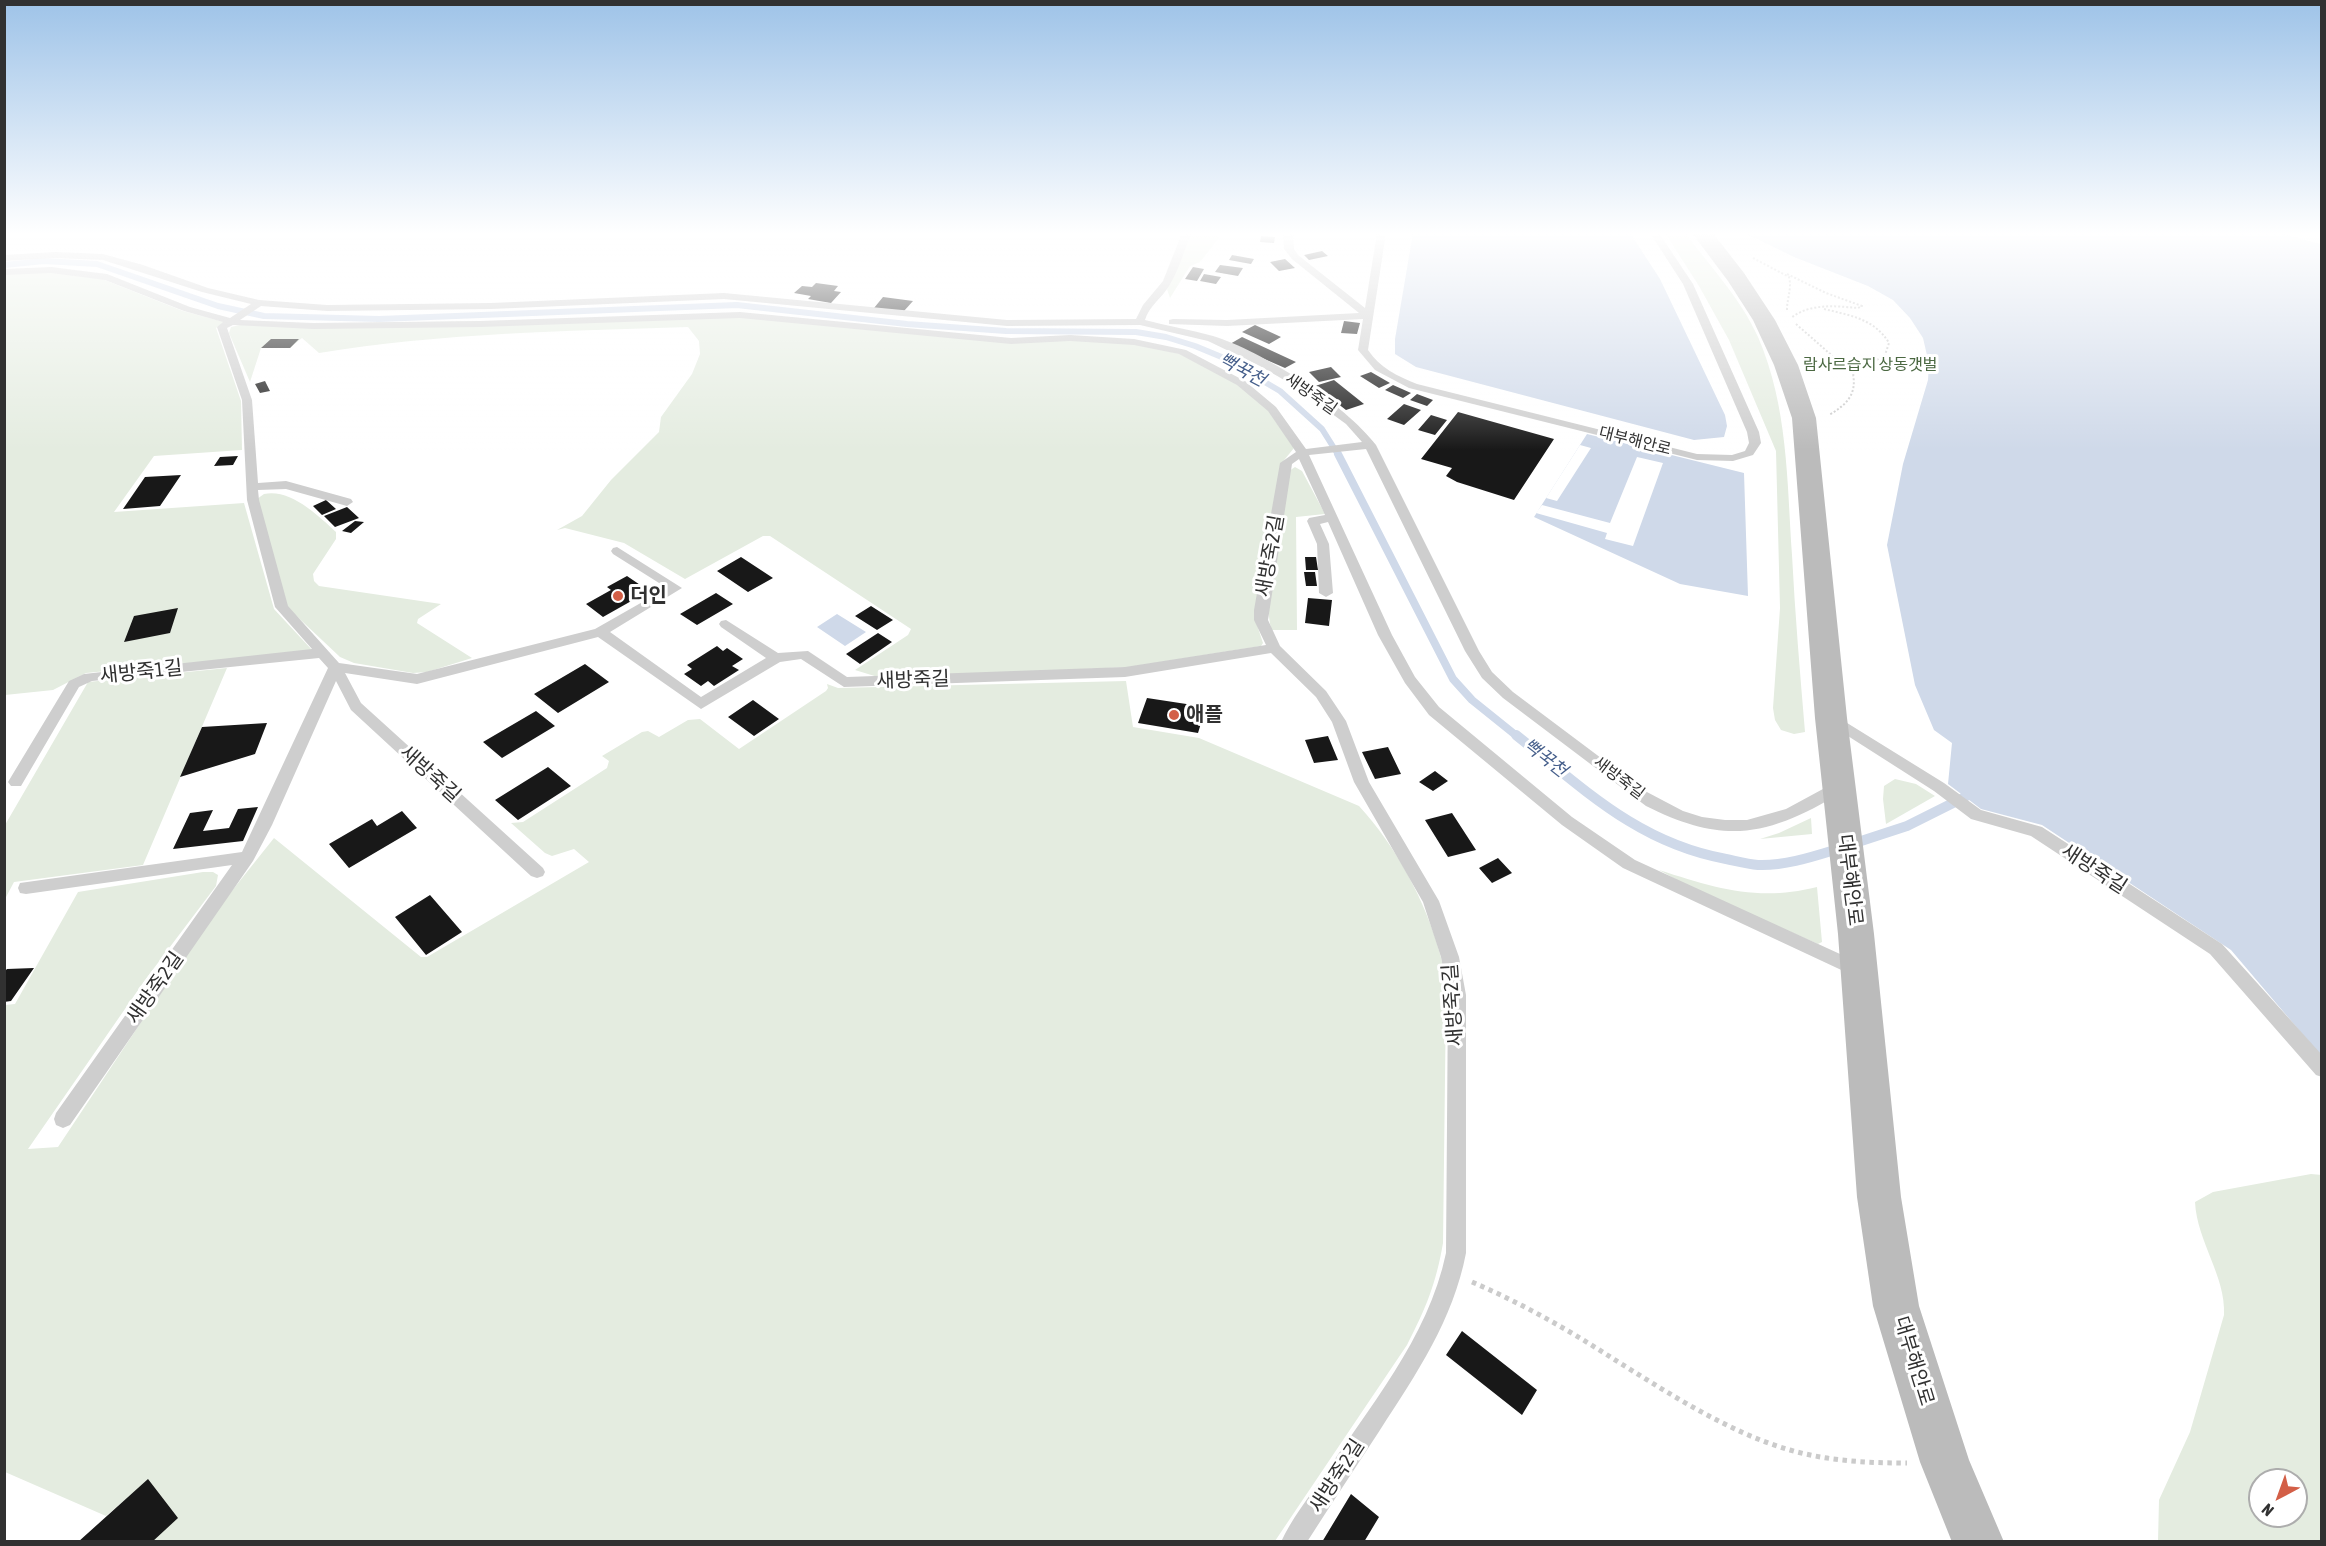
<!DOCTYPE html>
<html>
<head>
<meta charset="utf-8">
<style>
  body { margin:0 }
  #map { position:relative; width:2326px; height:1546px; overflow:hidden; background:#fff; font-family:"Asap Condensed",sans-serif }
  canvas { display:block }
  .frame { position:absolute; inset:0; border:6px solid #313131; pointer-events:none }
  .north { position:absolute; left:2248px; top:1468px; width:60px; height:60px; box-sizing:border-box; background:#fff; border:2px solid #adadad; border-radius:50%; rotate:221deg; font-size:16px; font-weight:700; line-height:24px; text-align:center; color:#313131 }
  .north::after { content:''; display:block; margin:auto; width:21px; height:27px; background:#d35f47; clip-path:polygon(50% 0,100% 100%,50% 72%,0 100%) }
</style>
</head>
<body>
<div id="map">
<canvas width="2326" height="1546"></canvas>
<div class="frame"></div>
<div class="north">N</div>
</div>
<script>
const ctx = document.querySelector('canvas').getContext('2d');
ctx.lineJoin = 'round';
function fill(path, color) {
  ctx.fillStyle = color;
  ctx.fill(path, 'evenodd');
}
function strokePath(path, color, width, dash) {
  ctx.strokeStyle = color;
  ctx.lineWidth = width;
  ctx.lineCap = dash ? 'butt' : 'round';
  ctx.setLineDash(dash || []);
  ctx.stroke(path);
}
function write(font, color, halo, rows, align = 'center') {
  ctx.font = font + ' "Asap Condensed","Noto Sans KR",sans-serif';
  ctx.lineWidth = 6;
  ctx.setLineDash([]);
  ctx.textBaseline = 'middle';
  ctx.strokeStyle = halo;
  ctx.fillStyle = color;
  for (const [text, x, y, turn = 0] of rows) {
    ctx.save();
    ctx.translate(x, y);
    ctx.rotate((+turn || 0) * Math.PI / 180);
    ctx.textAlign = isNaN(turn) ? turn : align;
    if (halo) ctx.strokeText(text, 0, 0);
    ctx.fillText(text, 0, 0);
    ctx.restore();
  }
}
fill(new Path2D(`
  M1191,233h25l3,5 -19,24 -10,4 -20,32 -3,-9z
  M1665,233h20c25,33 56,66 73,104 30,69 29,144 34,218 3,59 8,118 13,177l-11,2 -13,-4 -6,-10 -2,-12 7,-100 -4,-157 -47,-111 -30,-54z
  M47,272l55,7 81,32 41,11 -8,6 25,73 1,49 -88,6 -40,56 130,-9 30,106 39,42 -227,22 -33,17 -48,5 -1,-421z
  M739,317l274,26 58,-3 61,3 48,11 57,30 31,26 26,38 -13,16 -25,158 7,21 -2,3 -132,21 -248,11 -26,-8 53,-35 3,-6 -141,-93h-7l-78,43 -61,-36 -59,-15 -8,2 25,-14 29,-36 48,-48 2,-15 31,-43 8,-20 -1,-13 -11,-14c-124,4 -247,6 -369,26l-17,-15 -12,10h-29l-11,34 -21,-49 2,-6 9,-2z
  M1295,467l7,4 23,43 -29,3 1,113h-26l-3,-20 21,-139z
  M264,494c26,-6 55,22 72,38v7l-23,35 1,7 5,5 122,18 -23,15 -1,4 55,35 -45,14 -14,1 -59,-10 -14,-6 -52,-49 -31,-109z
  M227,668l-84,197 -129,17 -9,17v-74l83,-143z
  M1126,681l7,46 66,11 160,68c37,40 67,96 81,148 4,13 4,28 6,41l-3,248c-7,41 -17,65 -36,102l-132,196h-1123l-4,-61 -42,36 -101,-44v-467l10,-1 63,-112 125,-20h10l5,3 -2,11 -71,94 -117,169 30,-2 153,-230 63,-79 147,119h6l162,-95 -15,-13 -22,7 -7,-3 -34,-30 12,-1 84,-54 2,-7 -7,-5 40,-24 6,-1 11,6 29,-17 12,-1 39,30 87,-58 2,-3 -1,-4 11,4z
  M1895,779l21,5 19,12 -49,28 -3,-25 1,-13z
  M1811,818l1,16 -52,5 19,-6z
  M1659,870c56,18 99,32 158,17l5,55 -4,2 -126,-56z
  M2311,1174l11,1 -1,366h-163l1,-41 31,-68 34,-117c2,-39 -27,-73 -29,-113l18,-10zM2260,1480h36v36h-36z`), '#e4ece0');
fill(new Path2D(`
  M1413,233h217l30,46 65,136 2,11 -3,11 -30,3 -278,-73 -21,-13v-15z
  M1745,233h534l42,11v812l-90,-106 -189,-125 -61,-16 -33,-25 4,-41 -18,-13 -19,-45 -28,-140 16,-81 25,-84 1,-16 -6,-26 -13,-20 -17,-18 -25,-14 -74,-29z
  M1587,434l157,39 4,123 -68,-12 -146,-67z
  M837,614l29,18 -21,14 -28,-19z`), '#cfd9e9');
fill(new Path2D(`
  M1580,445l11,3 -34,53 -11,-3z
  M1637,457l26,6 -30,83 -28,-7 2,-6 -71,-20 6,-8 68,18z`), '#fff');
strokePath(new Path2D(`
  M4,265l40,-4 53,3 121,42 46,10 115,3 358,-14 170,19 99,7 130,1 30,5 29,9 29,12 56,33 42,38 17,27`), '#cfd9e9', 6);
strokePath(new Path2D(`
  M1338,454l115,225 19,21 46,37`), '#cfd9e9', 8);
strokePath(new Path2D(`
  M1516,735c68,54 122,108 210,124 10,2 21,5 32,6 27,1 54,-8 80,-16
  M1852,844l55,-18 58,-29`), '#cfd9e9', 10);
fill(new Path2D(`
  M1261,236l14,1 -1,6 -14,-1z
  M1322,251l6,5 -19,4 -5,-5z
  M1232,255l22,4 -3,5 -22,-4z
  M1285,259l10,9 -16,3 -9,-9z
  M1220,265l23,3 -5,8 -23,-4z
  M1193,267l11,2 -7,12 -12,-2z
  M1204,274l17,3 -5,7 -16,-3z
  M816,283l22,3 -4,5 7,1 -10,11 -23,-4 3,-3 -17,-3 8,-7 10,1z
  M883,297l30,4 -9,10 -30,-3z
  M1344,321l16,2 -3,11 -16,-1z
  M1255,325l26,12 -12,7 -27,-12z
  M1242,337l54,25 -11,6 -55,-24z
  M271,339h28l-9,9h-29z
  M1331,367l10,10 -22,5 -10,-10z
  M1371,372l19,11 -11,5 -19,-12z
  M1334,380l30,24 -18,6 -31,-24z
  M265,381l5,10 -10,2 -5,-9z
  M1393,385l18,8 -8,5 -18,-8z
  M1417,394l16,6 -6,6 -17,-6z
  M1404,404l17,6 -17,15 -17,-6z
  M1458,412l96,27 -40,61 -57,-18 -11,-6 6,-8 -31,-9z
  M1431,415l16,5 -12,15 -17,-5z
  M238,456l-5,9 -19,1 6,-9z
  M181,475l-21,31 -37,3 22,-32z
  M326,500l10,9 -14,6 -9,-9z
  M347,507l12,11 -24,9 -11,-11z
  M355,521l9,1 -13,11 -9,-2z
  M741,557l32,21 -25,14 -31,-21z
  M1305,557h11l2,13h-12z
  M1304,572h11l2,14h-11z
  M627,576l22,15 -46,26 -17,-13 25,-14 -4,-3z
  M716,593l17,11 -36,21 -17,-11z
  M1308,598l24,2 -3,26 -24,-3z
  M871,606l22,14 -16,10 -22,-14z
  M178,608l-8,25 -46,9 10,-26z
  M878,633l14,9 -32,22 -14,-10z
  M717,646l6,5 4,-3 16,11 -11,7 7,4 -25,16 -6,-5 -7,5 -17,-12 8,-5 -5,-4z
  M585,664l24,18 -51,31 -24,-19z
  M1147,698l59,9 -8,26 -60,-10z
  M753,700l26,19 -25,17 -26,-19z
  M536,711l19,15 -53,32 -19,-16z
  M267,723l-12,31 -75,23 22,-50z
  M1328,736l10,24 -24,3 -9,-23z
  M1388,747l13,27 -26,5 -13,-27z
  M548,767l23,19 -53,34 -23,-20z
  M1435,771l13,10 -15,10 -14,-9z
  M258,807l-15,34 -70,8 17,-36 23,-3 -10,21 26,-3 9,-19z
  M402,811l15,17 -68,40 -20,-24 43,-25 5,7z
  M1452,813l24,37 -28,7 -23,-37z
  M1498,858l14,15 -20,10 -13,-15z
  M430,895l32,37 -36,23 -31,-38z
  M34,968l-23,33 -7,1v-30l3,-3z
  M1462,1331l75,59 -15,25 -76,-60z
  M148,1479l30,39 -26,24h-74z
  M1351,1494l28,23 -15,25h-42z`), '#181818');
strokePath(new Path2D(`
  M1753,258l36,19c3,13 -2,20 -2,33
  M1787,274l39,19 36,13 -4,2c-23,-2 -48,-5 -67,10
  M1824,309c25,6 51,10 65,34l-4,12 -32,19
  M1796,324l57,50c4,21 -7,31 -24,41`), '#cbcbcb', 2, [2, 2]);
strokePath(new Path2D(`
  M1472,1282c49,21 95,47 140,76 53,33 117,75 178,92 38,11 77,13 117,13`), '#cbcbcb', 5, [4.5, 4.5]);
fill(new Path2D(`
  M1182,233h9c-7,18 -12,37 -22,53 -7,12 -20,20 -24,34 23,6 46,10 68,16 49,15 132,68 163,109l103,206 13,21 21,20 132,99 38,20 19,6 23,3h22l39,-11 48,-26h10l3,4 -3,4c-75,45 -118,55 -198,15l-143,-108 -21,-20 -17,-27 -99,-202 -57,6 83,180 23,42 24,30 133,110 63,43 229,105 3,5 -3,5 -6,2 -6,-2 -229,-107 -61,-43 -133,-110 -24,-32 -27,-48 -50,-113 -8,2 9,20 4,49 -7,4 -7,-4 -2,-49 -10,-23 2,-3 16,-3 -26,-56 -7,5 -24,156 12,26 46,45 20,30 23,61 70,119 20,56 7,38v258c-13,67 -49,120 -86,177 -24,37 -49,74 -73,112h-26c10,-22 26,-43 40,-62 47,-72 107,-141 125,-227l2,-258 -7,-38 -18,-55 -69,-120 -22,-60 -16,-25 -45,-44 -146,24 -281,10 -43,-28 -21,3 -79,47 -103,-72 -181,47 -72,-11 16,30 182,165 2,4 -2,4 -6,2 -6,-2 -180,-166 -15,-29 -64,144 -19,36 -183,264 -7,3 -7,-3 -2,-6 2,-6 176,-248 -206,29 -6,-1 -2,-5 2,-5 222,-31 86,-184 -9,-10 -227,23 -13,6 -58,99h-10l-3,-4 61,-101 15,-7 228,-25 -37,-42 -28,-107 -5,-100 -25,-73 6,-5 -39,-11 -79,-31 -54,-7 -47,2v-6l47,-2 56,7 83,33 40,11 21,-14 -49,-12 -99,-32 -48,-2 -51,3v-6l51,-3 48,2 40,11 65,23 51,12 68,5 164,-2 233,-10 283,27 129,-1 7,-14 20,-24zM724,299l283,27 133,-1 68,16 52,25 31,18 55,40 16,18 -56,7 -30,-42 -31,-26 -59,-31 -52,-11 -64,-4 -59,3 -271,-26 -260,9 -167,2 -73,-3 21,-14 66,5 164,-2zM740,318l271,26 59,-3 64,4 45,9 58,31 31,26 28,41 -16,11 -26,147v10l12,25 -141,22 -278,10 -39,-26 -30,2 -52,-33 -5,1 -2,3 2,3 45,31 -65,39 -91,-65 72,-44 -65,-41 -4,1 -2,3 2,3 54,34 -72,41 -178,45 -78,-11 -51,-57 -29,-106 -1,-10 28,-1 61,17 6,-4 -2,-3 -65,-18 -28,2 -6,-83 -25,-72 6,-3 80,4 167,-2z
  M1283,233h10l1,16 4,6 67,53 12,-75h9l-18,117c12,18 29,26 49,34l280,70 35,1 13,-4 4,-8 -2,-11 -64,-148 -33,-51h9l34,51 66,148 2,11 -8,12 -20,6 -36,-1 -288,-72 -34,-18 -17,-20 5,-31 -136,7 -58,-2v-4l4,-1 54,1 132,-7 -67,-54 -8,-10z
  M1831,713l113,70 37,27 61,17 180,117 100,111v22l-6,-2 -106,-121 -179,-118 -60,-17 -37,-28 -108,-69 -2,-4z`), '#cecece');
fill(new Path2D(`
  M1692,233h21l31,40 31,47 23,45 18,53 31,300 27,216 27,263 18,109 50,154 35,82h-52l-32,-80 -47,-156 -16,-109 -19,-263 -23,-216 -23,-300 -18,-53 -21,-45 -25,-39z`), '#bbb');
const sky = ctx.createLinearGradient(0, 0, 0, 450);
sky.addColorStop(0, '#9ec3e8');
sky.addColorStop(0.52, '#fff');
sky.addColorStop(1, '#ffffff00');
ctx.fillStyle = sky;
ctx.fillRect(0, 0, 2326, 450);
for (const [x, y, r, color] of [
  [618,596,6,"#d35f47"],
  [1174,715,6,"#d35f47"]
]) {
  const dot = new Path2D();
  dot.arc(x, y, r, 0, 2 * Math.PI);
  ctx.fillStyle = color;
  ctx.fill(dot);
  strokePath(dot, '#fff', 2);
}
write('16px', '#4b6842', '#fff', [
  ["람사르습지 상동갯벌",1870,365]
]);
write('16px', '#313131', '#fff', [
  ["새방죽길",1311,394,35],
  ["대부해안로",1635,441,14],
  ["새방죽길",1619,778,37]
]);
write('italic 18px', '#465f8b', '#fff', [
  ["뻑꾹천",1242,370,28],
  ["뻑꾹천",1545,758,38]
]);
write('20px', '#313131', '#fff', [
  ["새방죽2길",1270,556,-80],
  ["새방죽1길",141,672,-6],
  ["새방죽길",913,680,-2],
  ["새방죽길",430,774,42],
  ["새방죽길",2094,869,33],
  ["대부해안로",1850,880,83],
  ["새방죽2길",155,988,-55],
  ["새방죽2길",1453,1005,-94],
  ["대부해안로",1914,1361,73],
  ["새방죽2길",1337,1476,-57]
]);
write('bold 20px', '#313131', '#fff', [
  ["더인",630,596],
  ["애플",1186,715]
], 'left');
</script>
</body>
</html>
